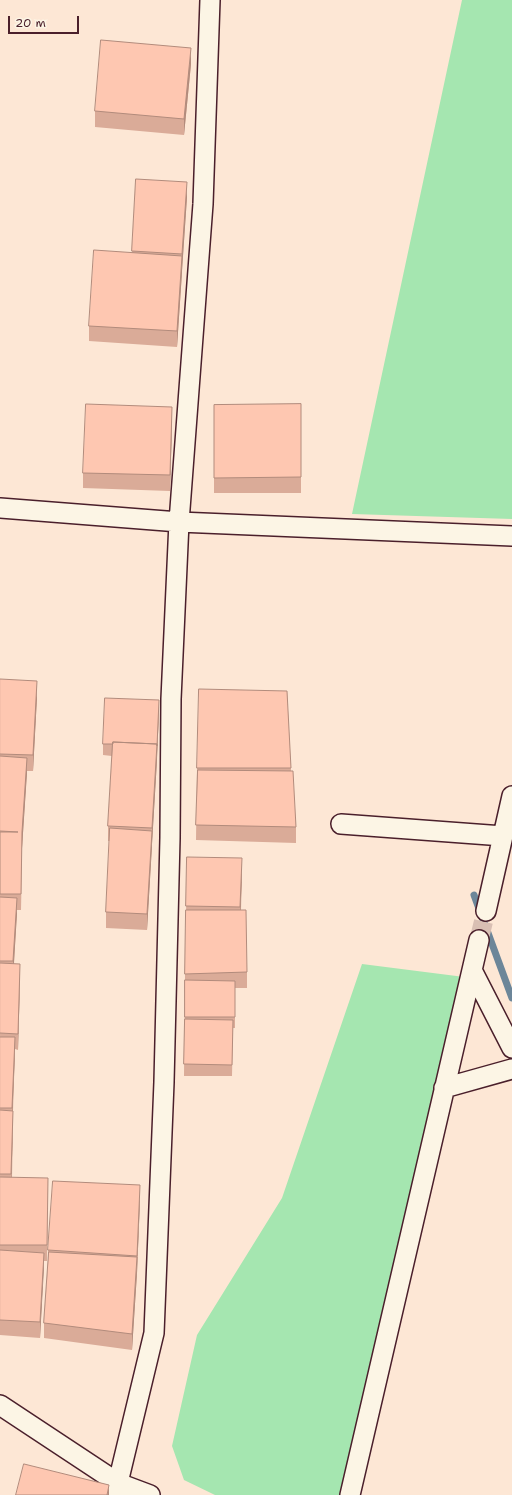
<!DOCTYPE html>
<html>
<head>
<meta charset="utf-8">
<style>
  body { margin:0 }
  #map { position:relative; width:512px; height:1495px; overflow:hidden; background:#fde7d5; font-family:"Shantell Sans",sans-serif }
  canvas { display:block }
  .scale { position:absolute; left:8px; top:16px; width:71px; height:18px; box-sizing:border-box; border:2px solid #4a1f2b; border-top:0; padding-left:5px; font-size:12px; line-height:14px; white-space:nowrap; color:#4a1f2b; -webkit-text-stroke:3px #fcf5e5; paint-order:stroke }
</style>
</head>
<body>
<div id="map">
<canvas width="512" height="1495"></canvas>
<div class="scale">20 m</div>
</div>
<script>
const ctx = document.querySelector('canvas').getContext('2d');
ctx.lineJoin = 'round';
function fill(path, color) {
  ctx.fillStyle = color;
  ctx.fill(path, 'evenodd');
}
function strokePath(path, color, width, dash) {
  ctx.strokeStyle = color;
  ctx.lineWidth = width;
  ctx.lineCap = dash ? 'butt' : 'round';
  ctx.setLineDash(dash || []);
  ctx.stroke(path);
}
fill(new Path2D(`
  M462,0h50v519l-160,-5z
  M362,964l118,15 -40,136 -94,380h-131l-31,-15 -12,-34 25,-111 85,-137z`), '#a5e6b0');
strokePath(new Path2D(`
  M474,895l38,103`), '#6c8699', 7);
strokePath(new Path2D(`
  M479,940l7,-29`), '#d9bfb3', 19, [19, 10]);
const street = new Path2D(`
  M0,508l179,14 333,14
  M341,824l162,12
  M486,911l26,-115
  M472,970l40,78
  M444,1088l68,-19
  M0,1405l118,78 32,12
  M115,1495l39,-162 10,-251 6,-244 1,-139 8,-177 24,-318 7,-204
  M350,1495l129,-555`);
strokePath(street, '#4a1f2b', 22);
strokePath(street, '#fcf5e5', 19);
fill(new Path2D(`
  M191,64l-7,71 -89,-8v-16z
  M136,179l51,18 -10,150 -88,-6v-15l43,-73z
  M301,404v89h-87v-88z
  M172,423l-2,68 -87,-3v-15z
  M0,679l37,18 -4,74h-6l-5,77 -1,62h-4l-3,54 6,16 -2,70 -3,-1 -2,62v15l-1,52h36l-1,83h-3l-4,77 -40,-3z
  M287,691l4,80 5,56v16l-100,-3 1,-72z
  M159,711l-2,49 -5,84 -5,86 -41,-2v-16l4,-71h-2v-15l4,-70 -9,-1v-11z
  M187,857l55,17 -1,36 6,62v16h-12v40h-2l-1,48h-48l1,-102z
  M140,1200l-3,73 -5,77 -88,-12v-15l4,-62v-11z`), '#daab98');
fill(new Path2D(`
  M191,48v16l-7,71v-16z
  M187,182v15l-5,73v-16z
  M182,256v16l-5,75v-16z
  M172,407v16l-2,68v-16z
  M37,681v16l-4,74v-16z
  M159,700v11l-2,46v-11z
  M157,744v16l-5,84v-16z
  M27,758v15l-5,75 -1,62 1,-78z
  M152,831v15l-5,84v-16z
  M242,858v16l-2,49v-16z
  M17,898v16l-4,63v-16z
  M20,964v16l-2,70v-16z
  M15,1037v16l-3,71v-16z
  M13,1111v15l-2,63v-15z
  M140,1185v15l-3,73 -5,77v-16l5,-72z
  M44,1253v15l-4,70v-16z
  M109,1485v10h-2z`), '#b28b7c');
const building = new Path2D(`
  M101,40l90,8 -7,71 -89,-8z
  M136,179l51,3 -5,72 -50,-3z
  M94,250l88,6 -5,75 -88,-5z
  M86,404l86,3 -2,68 -87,-2z
  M301,404v73l-87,1v-73z
  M0,679l37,2 -4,74 -33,-1z
  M199,689l88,2 4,77h-94z
  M105,698l54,2 -2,46v-2l-44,-2v2h-10z
  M113,742l44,2 -5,84 -44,-2z
  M0,756l27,2 -5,74 -1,62h-21v-62h18l-18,-1z
  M198,770l95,1 3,56 -100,-2z
  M110,828l42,3 -5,83 -41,-2z
  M187,857l55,1 -2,49 -54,-1z
  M0,897l17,1 -4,63h-13z
  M186,910h60l1,62 -62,2z
  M0,963l20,1 -2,70 -18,-1z
  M185,980l50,1v36h-50z
  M185,1019l48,1 -1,45 -48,-1z
  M0,1037h15l-3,71h-12z
  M0,1110l13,1 -2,63h-11z
  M0,1177l48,1 -1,67h-47z
  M53,1181l87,4 -3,71 -89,-6z
  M0,1250l44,3 -4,69 -40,-2z
  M49,1252l88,5 -5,77 -88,-11z
  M24,1464l85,21 -2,10h-91z`);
fill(building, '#fec7b1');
strokePath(building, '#b28b7c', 1);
</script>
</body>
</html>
